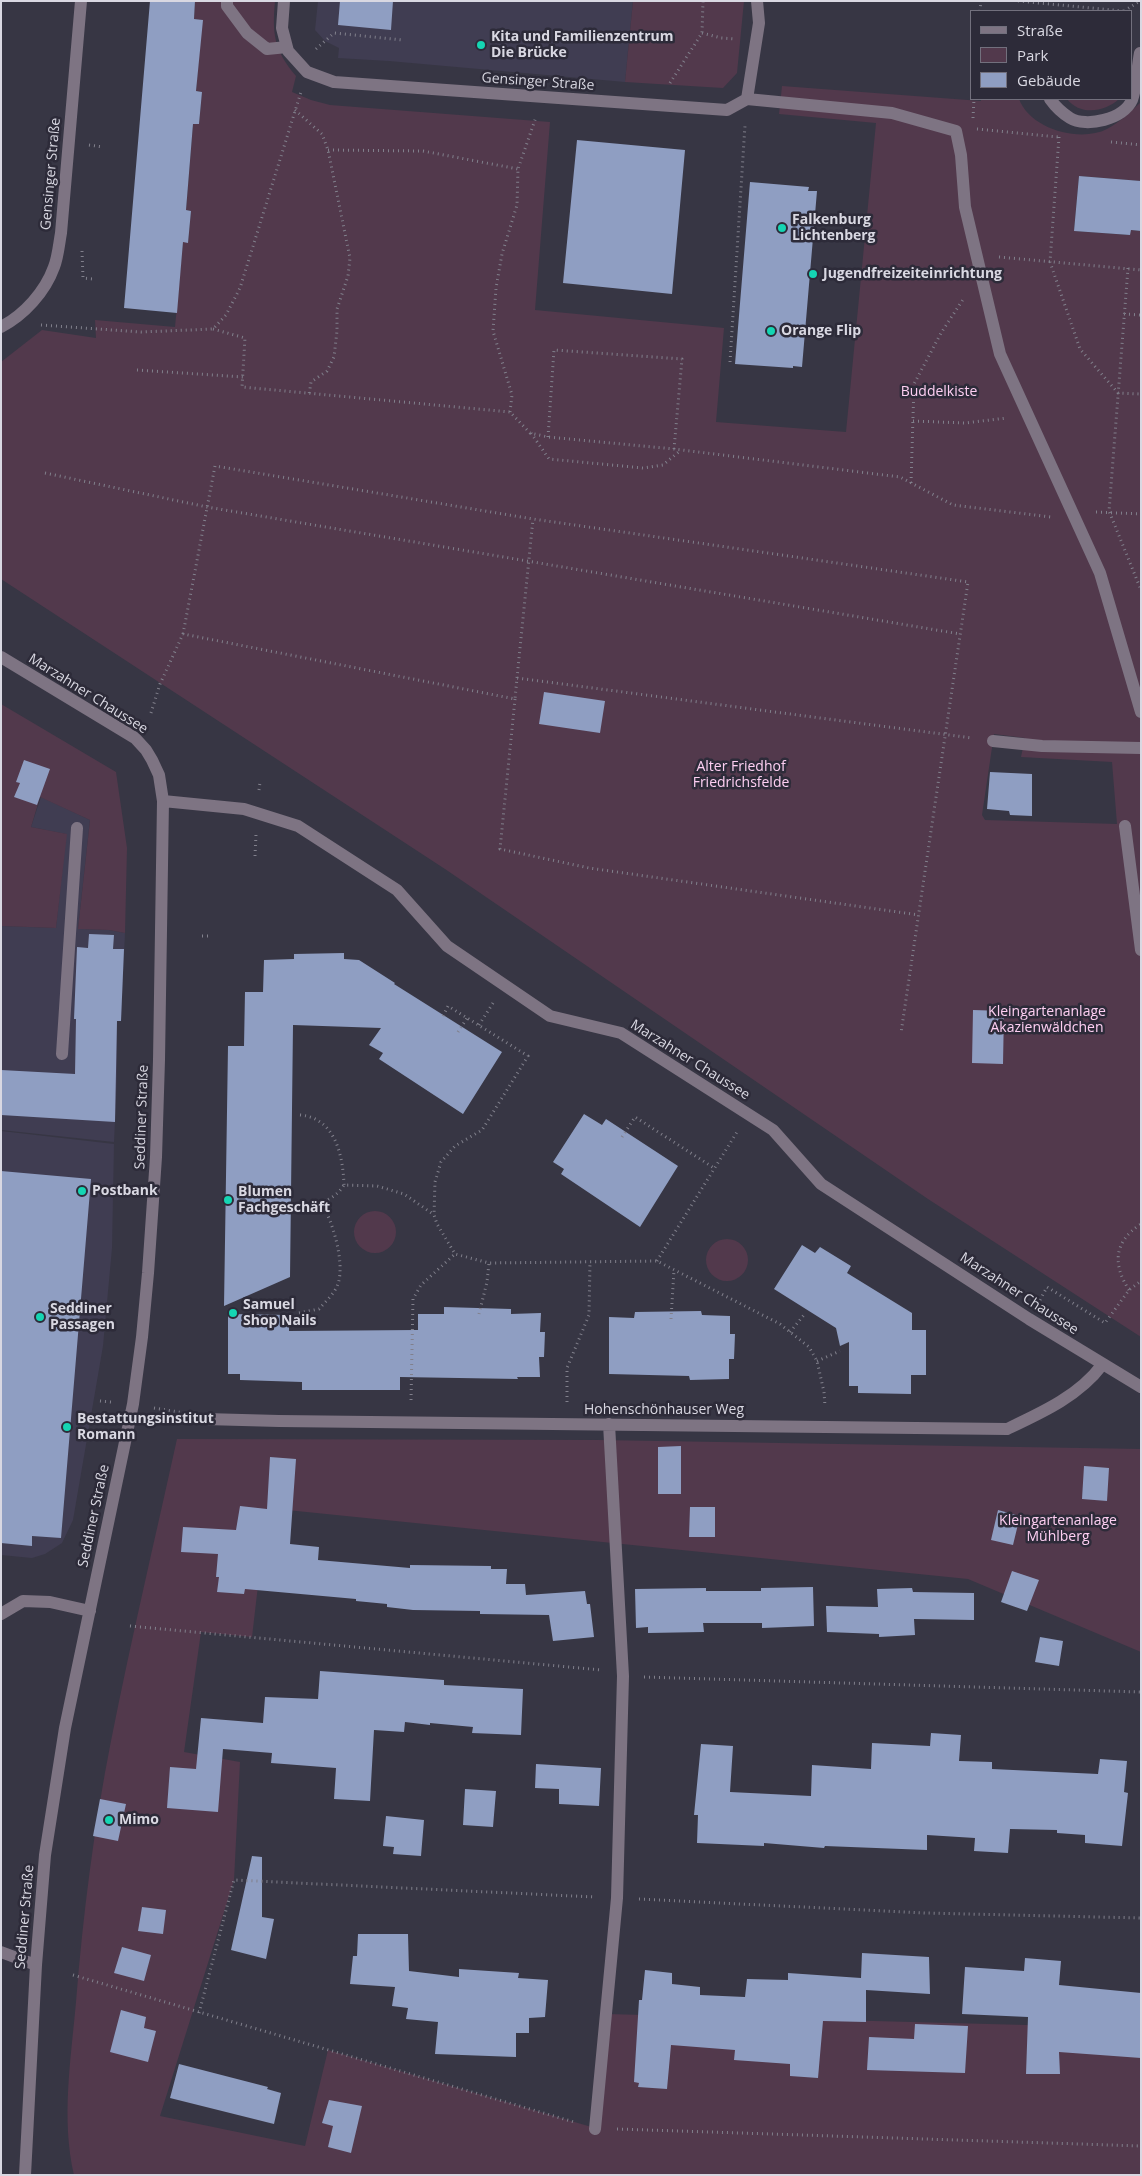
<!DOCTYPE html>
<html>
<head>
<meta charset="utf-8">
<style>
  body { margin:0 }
  #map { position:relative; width:1142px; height:2176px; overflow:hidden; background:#373644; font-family:"Open Sans",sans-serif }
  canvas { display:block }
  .frame { position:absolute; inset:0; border:2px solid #d9d8e2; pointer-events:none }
  .legend { position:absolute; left:970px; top:10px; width:162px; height:90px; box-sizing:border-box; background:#2d2b39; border:1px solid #72707d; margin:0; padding:6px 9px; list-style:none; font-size:15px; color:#d9d8e2 }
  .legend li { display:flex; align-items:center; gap:10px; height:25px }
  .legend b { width:25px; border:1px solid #72707d }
</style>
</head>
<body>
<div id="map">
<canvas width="1142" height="2176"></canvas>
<div class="frame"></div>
<ul class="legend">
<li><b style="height:6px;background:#7e7483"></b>Straße</li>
<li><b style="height:14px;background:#52394c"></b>Park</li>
<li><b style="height:14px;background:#8f9ec2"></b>Gebäude</li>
</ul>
</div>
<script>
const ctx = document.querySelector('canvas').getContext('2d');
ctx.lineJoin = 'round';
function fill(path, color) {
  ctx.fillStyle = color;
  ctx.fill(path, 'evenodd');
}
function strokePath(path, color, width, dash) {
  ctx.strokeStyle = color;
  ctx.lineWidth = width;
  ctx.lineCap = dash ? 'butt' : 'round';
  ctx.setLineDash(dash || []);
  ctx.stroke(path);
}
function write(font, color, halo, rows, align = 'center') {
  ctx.font = font + ' "Open Sans",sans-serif';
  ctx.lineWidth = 5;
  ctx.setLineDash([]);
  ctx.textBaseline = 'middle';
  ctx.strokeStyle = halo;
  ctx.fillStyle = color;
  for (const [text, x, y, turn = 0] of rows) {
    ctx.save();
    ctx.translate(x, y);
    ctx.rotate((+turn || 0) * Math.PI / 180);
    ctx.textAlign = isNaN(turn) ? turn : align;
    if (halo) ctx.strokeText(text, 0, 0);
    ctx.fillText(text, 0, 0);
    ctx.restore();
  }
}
fill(new Path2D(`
  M318,1h315l-8,81 -236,-21 -51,-3 1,-10 -14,-7 -10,-11z
  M41,797l49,23 -12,109 31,1 16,3 -4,88h-4v56l-3,65 -113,-12v-204l55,2 10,-94 -35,-7z
  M1,1131l113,13 -2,104 -9,98 -30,174 -11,23 -17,11 -13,4 -31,-3z`), '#403d52');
fill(new Path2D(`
  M195,1h80c-3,33 -1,49 21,75l-4,16 19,8 19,5 220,17 -15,188 189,18 -8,94 130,10 30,-309 -97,-9 3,-28 199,15v-2h38c11,30 61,44 88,30 13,-7 23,-17 34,-27v79l-62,-5 -5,55 55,4 2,-5 10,1v1106l-213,-138 -483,-330 -444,-290v-217l41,-32 54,8 -1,-18 80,7 8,-85h5l3,-31 -5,-1 7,-86h6l3,-32 -6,-1 6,-71 -8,-1zM994,734l31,4 -4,19 91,5 5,62 -132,-4 -3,-5z
  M633,1h111l-7,72 -14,15 -98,-6z
  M1067,99h52c-14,13 -39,17 -52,0z
  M1,704l115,68 11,76 -2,85 -16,-3 -31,-1 12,-109 -50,-23 -9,30 36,7 -11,94 -55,-2z
  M354 1232a21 21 0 1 1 42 0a21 21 0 1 1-42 0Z
  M706 1260a21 21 0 1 1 42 0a21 21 0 1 1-42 0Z
  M177,1439l422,1 542,9v203l-173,-73 -701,-71 -15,129 -51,-5 -17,120 56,10 -6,118 -74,236 145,30 23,-96 267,78 11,-114 535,14v147h-1067c-13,-56 -3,-116 2,-173 7,-87 18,-175 35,-261 20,-101 44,-202 66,-302z`), '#52394c');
fill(new Path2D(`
  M150,1h45l-1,18 9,1 -7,71 6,1 -3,32h-6l-7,86 5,1 -3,32 -5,-1 -6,71 -53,-5z
  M340,1h53l-2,29 -53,-5z
  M577,140l108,10 -13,144 -109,-11z
  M1079,176l62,5v50l-10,-1 -1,5 -56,-4z
  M750,182l59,5 -1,4h9l-15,176 -9,-1v2l-58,-4z
  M544,692l61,9 -5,32 -61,-9z
  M24,760l26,9 -13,36 -23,-8 6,-14 -4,-1z
  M990,772l42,2v42l-22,-1 -1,-4 -22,-2z
  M89,934l25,1 -1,14h11l-3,72h-4l-2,101 -114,-7v-45l74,4 1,-55h-2l3,-72 11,1z
  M344,953v6l15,1 36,23 -1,1 108,68 -39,62 -84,-55 4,-6 -14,-8 12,-17 -88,-3 -3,252 -66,29 4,-260h16l1,-54h18l1,-32 30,-1v-5z
  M973,1010l31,1 -1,53 -31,-1z
  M584,1114l18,11 4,-6 72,47 -38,61 -79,-53 3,-5 -11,-7z
  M1,1171l90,8 -30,359 -29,-2v10l-31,-3z
  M802,1245l13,8 5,-6 31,19 -4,7 65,40v17h14v45h-15v19l-53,-1v-7h-9v-44l-9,4 -4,-18 -62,-39z
  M444,1307l67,2v5l30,-1 -1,19h5l-1,25h-5l1,20h-23l1,2 -118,-2v13h-98v-8l-62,-2v-6h-12v-60l61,1v16l129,-1v-16h26z
  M701,1311l1,4 28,1v18h5l-1,25h-5v20l-39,1 -1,-4 -80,-2v-57l25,1 1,-6z
  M681,1446v48h-23v-47z
  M270,1457l26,2 -6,85 29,3 -1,13 92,8v-3l81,1v3h16l-1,15h19l1,11 59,-4 2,13h3l4,33 -41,4 -4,-26 -69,-1v-3l-67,-1 -26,-3v-3l-31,-3v-2l-111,-10 -1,5 -27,-2 2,-15h-3l2,-23 -37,-2 2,-25 53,3 4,-24 27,3z
  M1084,1466l25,2 -2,33 -25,-2z
  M690,1507h25v30h-26z
  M998,1510l22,6 -7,29 -22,-5z
  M1012,1571l27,9 -12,31 -26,-9z
  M813,1587l1,39 -52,2v-5h-59l1,9 -56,1v-6l-12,1 -1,-39 71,-1v3h55v-3z
  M912,1588l1,4 61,1v27l-60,-1 1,16 -36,2v-3l-52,-2 -1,-26 52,1 -1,-18z
  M1040,1637l23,4 -4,25 -24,-4z
  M320,1671l124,9v5l79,4 -2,46 -49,-2 1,-6 -43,-4v2l-25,-3 -1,10 -30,-2 -4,71 -36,-2 2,-31 -65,-5 1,-10 -49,-4 -5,63 -51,-4 3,-41 26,2 5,-51 62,5 2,-26 53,2z
  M931,1733l30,2 -2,26 33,1v7l106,5 2,-15 27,2 -3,31 4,1 -6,53 -37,-3v-8l-28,-2v-3l-47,-1 -2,24 -34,-2 1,-13 -48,-3v15l-102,-4 -1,2 -60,-5v3l-67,-3 1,-28h-4l7,-71 32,2 -3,46 81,4 1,-31 59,4 1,-26 58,3z
  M536,1764l65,4 -2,38 -40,-2v-15l-24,-1z
  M465,1789l31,2 -3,36 -30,-2z
  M100,1799l26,5 -8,37 -25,-5z
  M386,1816l38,4 -3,36 -28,-2 1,-7 -11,-1z
  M252,1856l10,1v60l12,2 -8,40 -35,-9z
  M142,1907l24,3 -3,24 -25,-3z
  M358,1934h50l1,37 50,6v-8l60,4 -1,5 30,2 -3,37 -16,1v15h-13v24l-81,-3 3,-32 -32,-3 2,-11 -16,-2 3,-19 -45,-3 3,-28h4z
  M122,1947l29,8 -7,26 -30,-8z
  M862,1953l67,4 1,37 -64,-4v32l-43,-1 -5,57 -28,-2v-12l-56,-4 1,-10 -64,-5 -4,44 -29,-2 1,-4 -5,-1 5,-82h3l3,-30 27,3v11l28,3v8l45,2 2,-18 41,1v-7l73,5z
  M1025,1958l36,3 -2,24 82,8v65l-82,-6 1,22h-34l2,-57 -66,-3 3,-47 59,4z
  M121,2010l25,7 -2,11 12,3 -8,31 -38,-10z
  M915,2024l53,2 -3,47 -98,-3 2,-33 45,2z
  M179,2064l89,23 -1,2 14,4 -7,31 -104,-26z
  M329,2100l33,6 -11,47 -23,-6 5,-21 -11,-3z`), '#8f9ec2');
strokePath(new Path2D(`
  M1018,1l105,10
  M980,11l1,-10
  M1124,11l16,-10
  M702,33l19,5 15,1
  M316,49l18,-16 69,7
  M670,83l32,-50 1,-32
  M295,110l27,24 6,16 22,108 -2,18 -11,33v22l-3,26 -7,14 -16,11 -2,13
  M973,118l1,-19
  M977,129l81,8
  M1059,137l-9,125 30,87 38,44 23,1
  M1111,142l30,3
  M89,145l14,2
  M328,150l95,1 95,18
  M82,251l1,27 10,1
  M999,257l142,13
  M1128,268l-19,243 32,79
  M1124,314l17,1
  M41,325l100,7 72,-3 13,-14 14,-27 61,-196
  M213,329l32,9 -3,49 268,25 20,21 18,4 126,12 226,28 53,28 98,12
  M730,362l15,-237
  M137,370l106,7
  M510,412l2,-17 -19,-64 3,-43 6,-34 15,-49 1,-36 18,-52
  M913,421l52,2 42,-5
  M531,433l18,26 94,9 20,-3 18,-15
  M548,437l6,-87 128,9 -8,90
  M45,473l162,34 753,127
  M911,483l3,-99 27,-51 23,-35
  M1096,512l45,2
  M183,634l32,-168 318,53 435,63 -67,451
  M517,678l16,-159
  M515,699l-15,150 89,19 330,47
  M151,713l9,-29 23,-50 332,65 2,-21 455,60
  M259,790l1,-8
  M255,856l1,-22
  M202,936h7
  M443,1016l5,-10 80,50 -46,74 -27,16 -14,16 -6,20 -1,33 3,9 18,30 34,9 168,-2 123,63 29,23 8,14 7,31 1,14
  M479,1025l14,-22
  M458,1032l9,-14
  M300,1115c36,3 43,42 44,70
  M622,1137l13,-20 79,51
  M299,1206c18,-1 35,-5 45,-21l33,1 27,8 29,20
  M657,1261l80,-129
  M1129,1290c-16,-25 -16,-48 12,-66
  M1040,1300l7,-13 58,36 24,-33 12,-9
  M299,1313l20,-4c6,-7 16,-16 19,-25 7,-21 -5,-62 -16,-80
  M479,1314l8,-32 2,-19
  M671,1319l3,-49
  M790,1332l14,-17
  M817,1361l23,-10
  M411,1400l2,-101 8,-14 34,-31
  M100,1401l11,1
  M567,1402v-34l22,-53 1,-53
  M154,1408l31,5
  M130,1626l471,44
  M644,1677l497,15
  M639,1899l286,14 216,5
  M73,1975l501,147
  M199,2013l35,-133 361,17
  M617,2129l524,17`), '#81808c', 3, [1, 4]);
strokePath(new Path2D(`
  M227,1v5l20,27 20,16 20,-2
  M284,1l-2,27 6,23 19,21 27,10 393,28 20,-11 12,-76 -2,-22
  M747,99l145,14 64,18 5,24 4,52 35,147 100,219 41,139
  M1050,99c5,7 12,14 20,19 16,10 54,1 62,-18 5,-14 5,-32 8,-47
  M1,327c23,-12 44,-35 53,-60 4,-10 5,-23 7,-34l20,-232
  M1,657l134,81 11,12 6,10 7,15 4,26 -4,259 -3,97 -8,116 -6,64 -9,67 -68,324 -20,127 -9,110 -11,210
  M993,741l49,5 99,2
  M163,801l81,8 54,17 99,64 50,56 103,70 71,17 152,97 48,54 208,135 112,68
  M1125,826l16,124
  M62,1054l15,-226
  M205,1419l74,2 728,8c34,-16 72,-33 95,-64
  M1,1614l22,-13 27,1 40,9
  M1,1952l35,13
  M595,2129l22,-231 6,-222 -14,-252`), '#7e7483', 12);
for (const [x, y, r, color] of [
  [481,45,5,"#15d5b3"],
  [782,228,5,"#15d5b3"],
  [813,274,5,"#15d5b3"],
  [771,331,5,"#15d5b3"],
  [82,1191,5,"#15d5b3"],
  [228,1200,5,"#15d5b3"],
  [233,1313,5,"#15d5b3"],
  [40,1317,5,"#15d5b3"],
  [67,1427,5,"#15d5b3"],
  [109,1820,5,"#15d5b3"]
]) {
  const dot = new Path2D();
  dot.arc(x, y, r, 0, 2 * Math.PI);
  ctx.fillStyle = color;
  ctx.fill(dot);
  strokePath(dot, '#2d2b39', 2);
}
write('bold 14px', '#d9d8e2', '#2d2b39', [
  ["Kita und Familienzentrum",491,37],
  ["Die Brücke",491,53],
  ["Falkenburg",792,220],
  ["Lichtenberg",792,236],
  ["Jugendfreizeiteinrichtung",823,274],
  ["Orange Flip",781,331],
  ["Postbank",92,1191],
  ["Blumen",238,1192],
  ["Fachgeschäft",238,1208],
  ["Samuel",243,1305],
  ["Shop Nails",243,1321],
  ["Seddiner",50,1309],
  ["Passagen",50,1325],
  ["Bestattungsinstitut",77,1419],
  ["Romann",77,1435],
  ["Mimo",119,1820]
], 'left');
write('14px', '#d9d8e2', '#2d2b39', [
  ["Gensinger Straße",538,82,4],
  ["Gensinger Straße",51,174,-85],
  ["Marzahner Chaussee",88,694,32],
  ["Marzahner Chaussee",690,1060,32],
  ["Seddiner Straße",142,1117,-88],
  ["Marzahner Chaussee",1019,1294,33],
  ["Hohenschönhauser Weg",664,1410],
  ["Seddiner Straße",94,1516,-78],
  ["Seddiner Straße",25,1917,-85]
]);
write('14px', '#fecff2', '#2d2b39', [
  ["Buddelkiste",939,392],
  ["Alter Friedhof",741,767],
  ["Friedrichsfelde",741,783],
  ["Kleingartenanlage",1047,1012],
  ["Akazienwäldchen",1047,1028],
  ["Kleingartenanlage",1058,1521],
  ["Mühlberg",1058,1537]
]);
</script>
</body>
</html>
